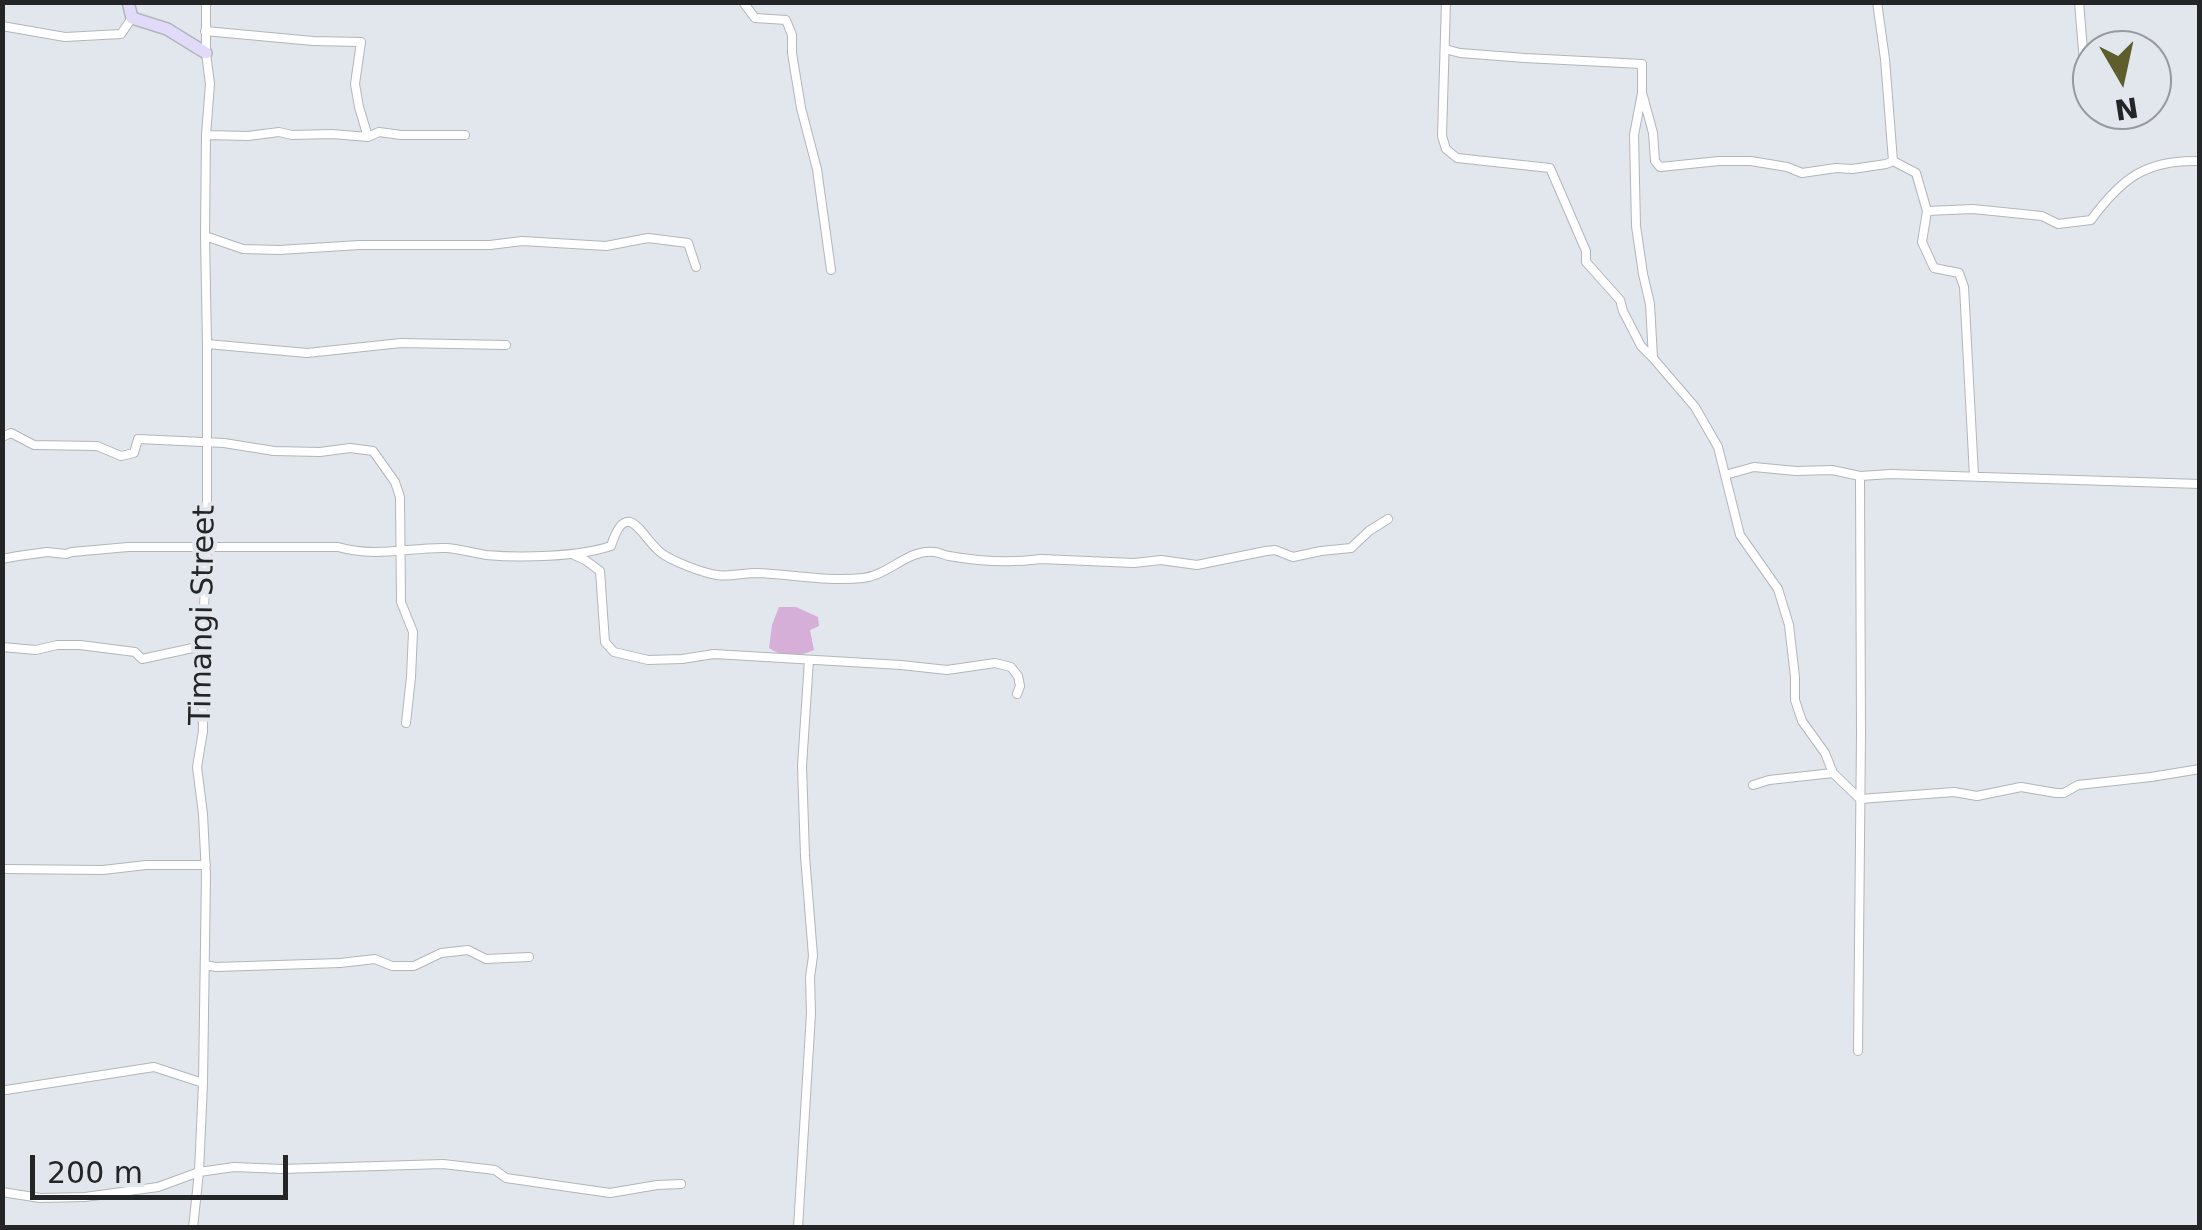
<!DOCTYPE html>
<html>
<head>
<meta charset="utf-8">
<style>
  body { margin:0 }
  #map { position:relative; width:2202px; height:1230px; overflow:hidden; background:#e2e6ed; font-family:"DejaVu Sans",sans-serif }
  canvas { display:block }
  .frame { position:absolute; inset:0; border:5px solid #232527; pointer-events:none }
  .north { position:absolute; left:2072px; top:30px; width:100px; height:100px; box-sizing:border-box; background:#e2e6ed; border:2px solid #96999e; border-radius:50%; rotate:171deg; font-size:28px; font-weight:700; line-height:40px; text-align:center; color:#232527 }
  .north::after { content:''; display:block; margin:auto; width:35px; height:45px; background:#5d5e2b; clip-path:polygon(50% 0,100% 100%,50% 72%,0 100%) }
  .scale { position:absolute; left:30px; top:1155px; width:258px; height:45px; box-sizing:border-box; border:5px solid #232527; border-top:0; padding-left:12px; font-size:30px; line-height:35px; white-space:nowrap; color:#232527; -webkit-text-stroke:8px #e2e6ed; paint-order:stroke }
</style>
</head>
<body>
<div id="map">
<canvas width="2202" height="1230"></canvas>
<div class="frame"></div>
<div class="north">N</div>
<div class="scale">200 m</div>
</div>
<script>
const ctx = document.querySelector('canvas').getContext('2d');
ctx.lineJoin = 'round';
function fill(path, color) {
  ctx.fillStyle = color;
  ctx.fill(path, 'evenodd');
}
function strokePath(path, color, width, dash) {
  ctx.strokeStyle = color;
  ctx.lineWidth = width;
  ctx.lineCap = dash ? 'butt' : 'round';
  ctx.setLineDash(dash || []);
  ctx.stroke(path);
}
function write(font, color, halo, rows, align = 'center') {
  ctx.font = font + ' "DejaVu Sans",sans-serif';
  ctx.lineWidth = 8;
  ctx.setLineDash([]);
  ctx.textBaseline = 'middle';
  ctx.strokeStyle = halo;
  ctx.fillStyle = color;
  for (const [text, x, y, turn = 0] of rows) {
    ctx.save();
    ctx.translate(x, y);
    ctx.rotate((+turn || 0) * Math.PI / 180);
    ctx.textAlign = isNaN(turn) ? turn : align;
    if (halo) ctx.strokeText(text, 0, 0);
    ctx.fillText(text, 0, 0);
    ctx.restore();
  }
}
fill(new Path2D(`
  M779,607h17l22,10 1,9 -9,4 4,20c-15,7 -31,8 -45,-2l3,-23z`), '#d6afd9');
const street = new Path2D(`
  M743,2l12,16 31,2 6,15v18l9,55 16,61 14,101
  M1446,2l-4,134 4,13 11,9 93,10 36,83v11l34,38 3,11 18,35 12,12
  M1877,2l8,57 8,102 23,12 11,38 -5,31 12,26 25,5 5,14 10,189
  M2079,2l5,60
  M2,26l63,11 56,-3 11,-16
  M205,31l108,10 48,1 -6,42 4,23 9,30
  M1445,49l15,4 65,5 117,6v29l-8,42 2,91 7,48 7,30 3,54 42,49 23,40 22,88 38,54 11,36 6,52v23l7,21 23,32 8,20 27,26
  M1643,96l10,37 2,28 5,6 59,-6h32l36,6 15,6 34,-5 16,1 34,-5 7,-3
  M206,135l42,1 31,-4 13,3 40,-1 36,3 11,-5 22,3h64
  M1927,211l46,-2 69,7 16,8 33,-4c30,-41 55,-61 109,-59
  M205,236l38,13 36,1 81,-5h130l32,-4 84,5 42,-8 40,5 8,24
  M207,344l100,9 94,-10 105,2
  M2,437l9,-4 23,12 63,1 24,10 13,-3 4,-14 86,4 50,8 46,1 30,-4 23,3 22,31 5,15 1,105 12,30 -2,45 -5,46
  M1725,475l29,-8 42,4 36,-1 28,6 31,-2 309,10
  M574,555l11,5 15,11 5,71 9,10 34,8 34,-1 32,-5 187,11 46,5 48,-7 16,4 7,9 2,10 -3,8
  M2,559l16,-3 29,-4 19,2 6,-2 56,-5h210c39,11 71,0 109,1 13,1 26,5 39,7 34,3 93,2 125,-9 16,-50 30,-10 49,6 11,9 43,21 57,23 12,2 26,-2 39,-2 35,1 71,9 107,5 26,-3 45,-29 71,-26 5,0 9,3 15,4 28,5 63,7 92,3l93,4 27,-3 36,5 69,-14 9,-1 18,7 28,-6 30,-3 18,-17 19,-12
  M2,647l34,3 21,-5h23l55,7 7,7 60,-13
  M1753,785l16,-5 64,-7
  M1860,799l94,-7 23,4 44,-9 35,6h8l14,-8 73,-8 49,-8
  M2,869l101,1 43,-5h60
  M205,965l11,2 124,-4 35,-4 17,7h22l27,-13 27,-3 18,9 43,-2
  M1858,1051l3,-317 -1,-258
  M6,1090l148,-23 49,16
  M2,1192l38,6 45,-1 73,-10 41,-15 35,-5 48,2 161,-5 52,6 11,8 104,15 47,-8 24,-1
  M193,1228l6,-56 4,-89 3,-208 -3,-61 -6,-47 6,-36 -1,-85 5,-99v-203l-2,-108 1,-101 4,-51 -4,-31v-51
  M798,1228l13,-215 -1,-36 3,-21 -8,-100 -3,-90 7,-106`);
const secondary = new Path2D(`
  M128,2l4,16 35,11 39,24`);
strokePath(street, '#b2b5bc', 10);
strokePath(secondary, '#b2b5bc', 14);
strokePath(street, '#fff', 8);
strokePath(secondary, '#e2daf9', 11);
write('30px', '#232527', '#e2e6ed', [
  ["Timangi Street",204,615,-89]
]);
</script>
</body>
</html>
